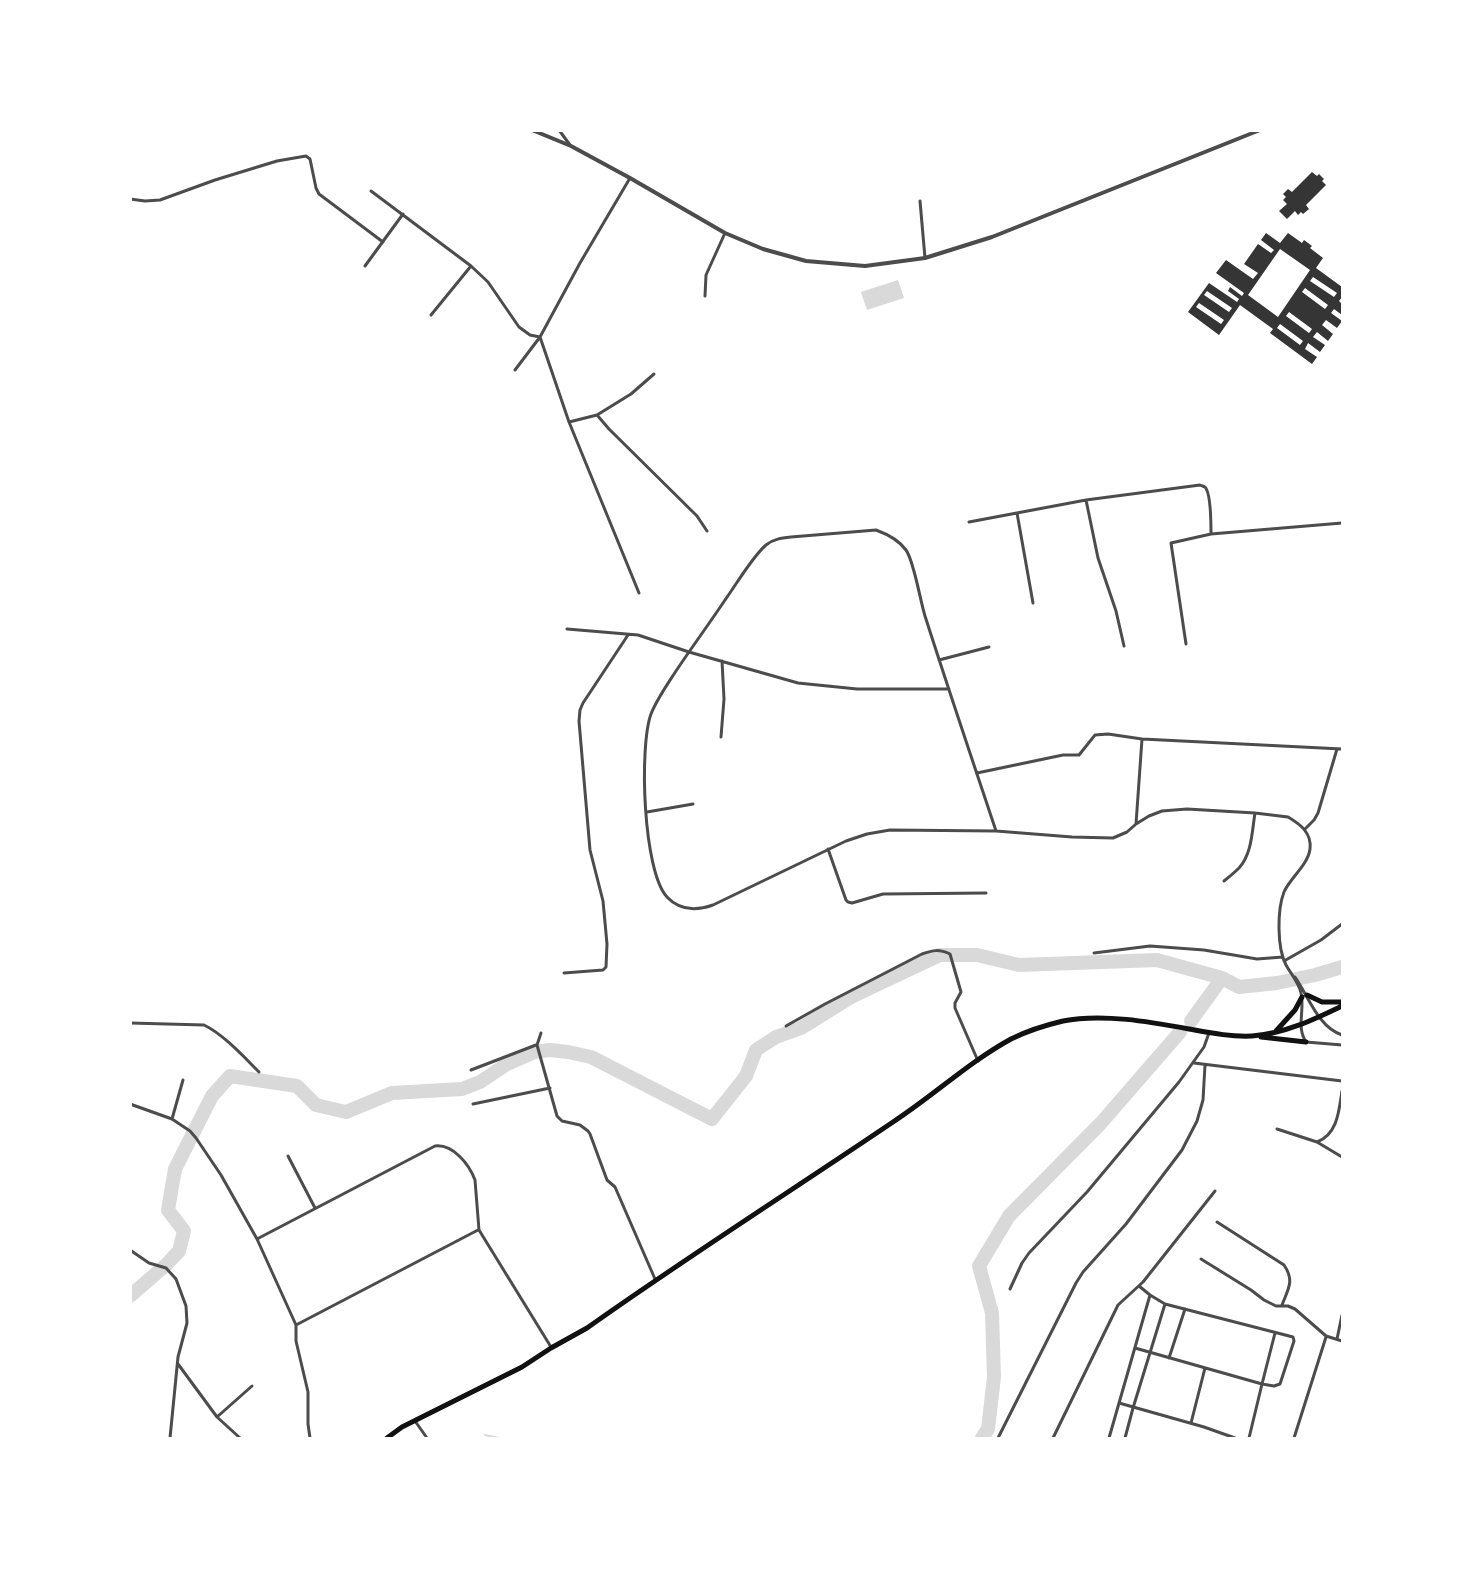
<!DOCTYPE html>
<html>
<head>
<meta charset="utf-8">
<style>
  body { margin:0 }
  #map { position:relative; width:1473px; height:1569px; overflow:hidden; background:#fff; font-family:Signika,sans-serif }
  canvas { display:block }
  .frame { position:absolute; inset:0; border:132px solid #fff; pointer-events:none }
</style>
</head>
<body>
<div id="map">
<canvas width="1473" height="1569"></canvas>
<div class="frame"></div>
</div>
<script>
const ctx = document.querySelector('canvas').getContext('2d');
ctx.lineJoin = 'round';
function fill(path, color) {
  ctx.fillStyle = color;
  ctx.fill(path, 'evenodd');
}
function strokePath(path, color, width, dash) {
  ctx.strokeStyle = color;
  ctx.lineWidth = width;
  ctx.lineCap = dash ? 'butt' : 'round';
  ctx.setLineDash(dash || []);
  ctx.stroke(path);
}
fill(new Path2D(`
  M898,280l6,18 -37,12 -6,-18z`), '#d9d9d9');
strokePath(new Path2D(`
  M485,1435l14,3`), '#d9d9d9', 2);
strokePath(new Path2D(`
  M1191,1021l31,-43
  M130,1296l37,-32 12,-13 5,-20 -16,-21 7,-41 37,-73 18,-20 67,10 19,19 30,7 46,-19 70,-4 18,-7 27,-18 27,-12 16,-2 18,2 23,5 121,62 34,-43 10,-26 20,-13 25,-9 50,-31 89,-42h37l42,10 138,-5 65,18 17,9 38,-4 38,-8 27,-8
  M982,1438l6,-9 6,-52 -2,-64 -13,-47 30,-50 92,-93 79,-91`), '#d9d9d9', 14);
fill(new Path2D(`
  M1312,172l5,4 2,-2 5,5 -2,2 4,4 -20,20 3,4 -6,5 -2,-2 -3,3 -3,-4 -8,8 -8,-8 8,-7 -4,-4 3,-3 -3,-3 5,-5 4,3z
  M1266,233l14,10 8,-10 14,10 2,-3 8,6 -2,2 13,10 -7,10 26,19v10l-3,4 3,3v11l-8,-6 -3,4 11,8 -5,7 -11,-8 -4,5 11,9 -5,7 -11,-9 -4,5 12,8 -5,7 -12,-9 -3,6 12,8 -5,7 -42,-31 3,-4 -33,-24 -21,30 -31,-23 21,-29 28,19 2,-3 -11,-8 2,-4 12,9 2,-3 -28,-20 10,-13 27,19 5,-6 -14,-9 14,-20 13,9 3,-3 -13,-10zM1280,249l30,21 -32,47 -30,-22zM1313,277l24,16 -3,4 -24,-16zM1305,288l23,17 -3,4 -23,-17zM1207,291l25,17 -3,4 -25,-17zM1199,303l25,17 -3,4 -25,-17zM1289,312l23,17 -3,4 -23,-17zM1280,324l23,17 -3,4 -23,-17z`), '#353535');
strokePath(new Path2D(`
  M559,130l11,15
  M371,191l100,75 17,16 31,45 11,8 10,2 29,85 70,171
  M130,199l15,2 15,-1 55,-20 62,-19 29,-5 4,3 6,29 3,6 64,48
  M920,201l5,57
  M365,266l38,-52
  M705,296l1,-21 19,-42
  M431,315l40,-49
  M515,370l25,-33 40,-74 50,-85
  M597,415l34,-21 23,-20
  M569,422l28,-7 12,14 88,87 10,15
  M1086,500l12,58 18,53 8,35
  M1017,513l16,90
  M969,522l117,-22 114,-15c2,1 3,1 5,2 6,6 6,38 6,47l131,-11
  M567,629l71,6 51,17 109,31 59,6h92
  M1186,644l-15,-101 40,-9
  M939,660l50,-13
  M721,737l3,-38 -2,-38
  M977,773l86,-18h16l16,-20 13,-1 34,5 200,10
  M647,812l46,-8
  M1136,824l6,-85
  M1305,829l9,-9 4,-7 19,-64
  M996,831c-24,-72 -48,-143 -71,-215 -5,-16 -11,-55 -19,-66 -8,-11 -19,-16 -30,-20l-85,7c-9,1 -18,2 -25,8 -14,12 -30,40 -41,55 -16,24 -33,47 -49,71 -9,14 -19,28 -25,43 -12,33 -8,157 16,183 13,14 29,14 46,8l133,-64 21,-7 23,-4 106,1 76,6 41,1 14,-6 9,-8 13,-8 13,-5 25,-2 68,4 33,4c12,7 24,16 22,32 -2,16 -20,29 -26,43 -7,18 -7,56 2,73 5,9 13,18 15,28 4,17 -5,34 5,49l36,3
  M828,849l18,51 2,2 4,1 31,-9 103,-1
  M1224,881c5,-4 10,-8 15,-13 13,-14 13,-37 16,-55
  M1094,953l56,-7 54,4 53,9 26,-2
  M1284,961l37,-21 21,-16
  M564,973l39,-3 3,-3 1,-23 -4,-43 -13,-51 -11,-129 1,-11 3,-7 45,-68
  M1295,977c14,20 23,50 47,58
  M130,1023l74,2c19,9 40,32 55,47
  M786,1026l39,-22 97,-50c11,-4 17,-5 28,0l11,38 -6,11v5l23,53
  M541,1033l-4,12 20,71 5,5 18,4 8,6 2,3 17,46 8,7 40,92
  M1194,1063l148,18
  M471,1070l65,-25
  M130,1104l42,15 18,12 6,7 25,37 36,64 39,86v16l12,51v32l2,14
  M473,1104l77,-16
  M172,1119l11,-39
  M1277,1129l40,13 25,15
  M1317,1142c21,-8 22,-32 25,-51
  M288,1156l27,52
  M1217,1222l67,43c11,16 4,24 -2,40
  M257,1239l178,-93c18,-2 34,18 40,34l4,50 72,117
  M130,1250l19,13 17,5 10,11 10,27 1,17 -9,34 -8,81
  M1201,1259l50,31 13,10 12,6h12l7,3 31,27 16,5
  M1139,1286l11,9 15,9 128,33 1,4 -14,43 -6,2 -12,-2 -13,54
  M1010,1289l12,-26 7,-10 58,-61 92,-110 25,-35 5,-14
  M296,1325l182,-95
  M1337,1339l5,-24
  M1135,1348l127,36 13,-51
  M1169,1358l16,-49
  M178,1364l39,53 23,21
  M1119,1403l85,24 31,11
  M217,1417l35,-31
  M415,1421l12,17
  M1191,1423l14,-55
  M998,1438l78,-155 7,-11 43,-48 56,-74 15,-29 6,-21 2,-35
  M1053,1438l65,-133 25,-23 72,-91
  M1109,1438l41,-143
  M1125,1438l8,-30 32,-104
  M1294,1438l32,-101`), '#4c4c4c', 3);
strokePath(new Path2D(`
  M532,130l39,16 59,32 95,55 38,16 43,12 59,5 60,-8 67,-21 268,-107`), '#4c4c4c', 4);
strokePath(new Path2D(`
  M1307,995l15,7h20
  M1276,1031l19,-21 7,-13
  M1261,1037l45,5
  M387,1438l15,-11 120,-60 29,-19 36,-20c100,-71 204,-137 306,-206 40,-26 76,-60 118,-83 16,-8 35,-14 52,-18 39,-8 88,1 126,8 22,4 42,8 63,7 32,-2 63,-17 90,-30`), '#111', 5);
</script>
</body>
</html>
